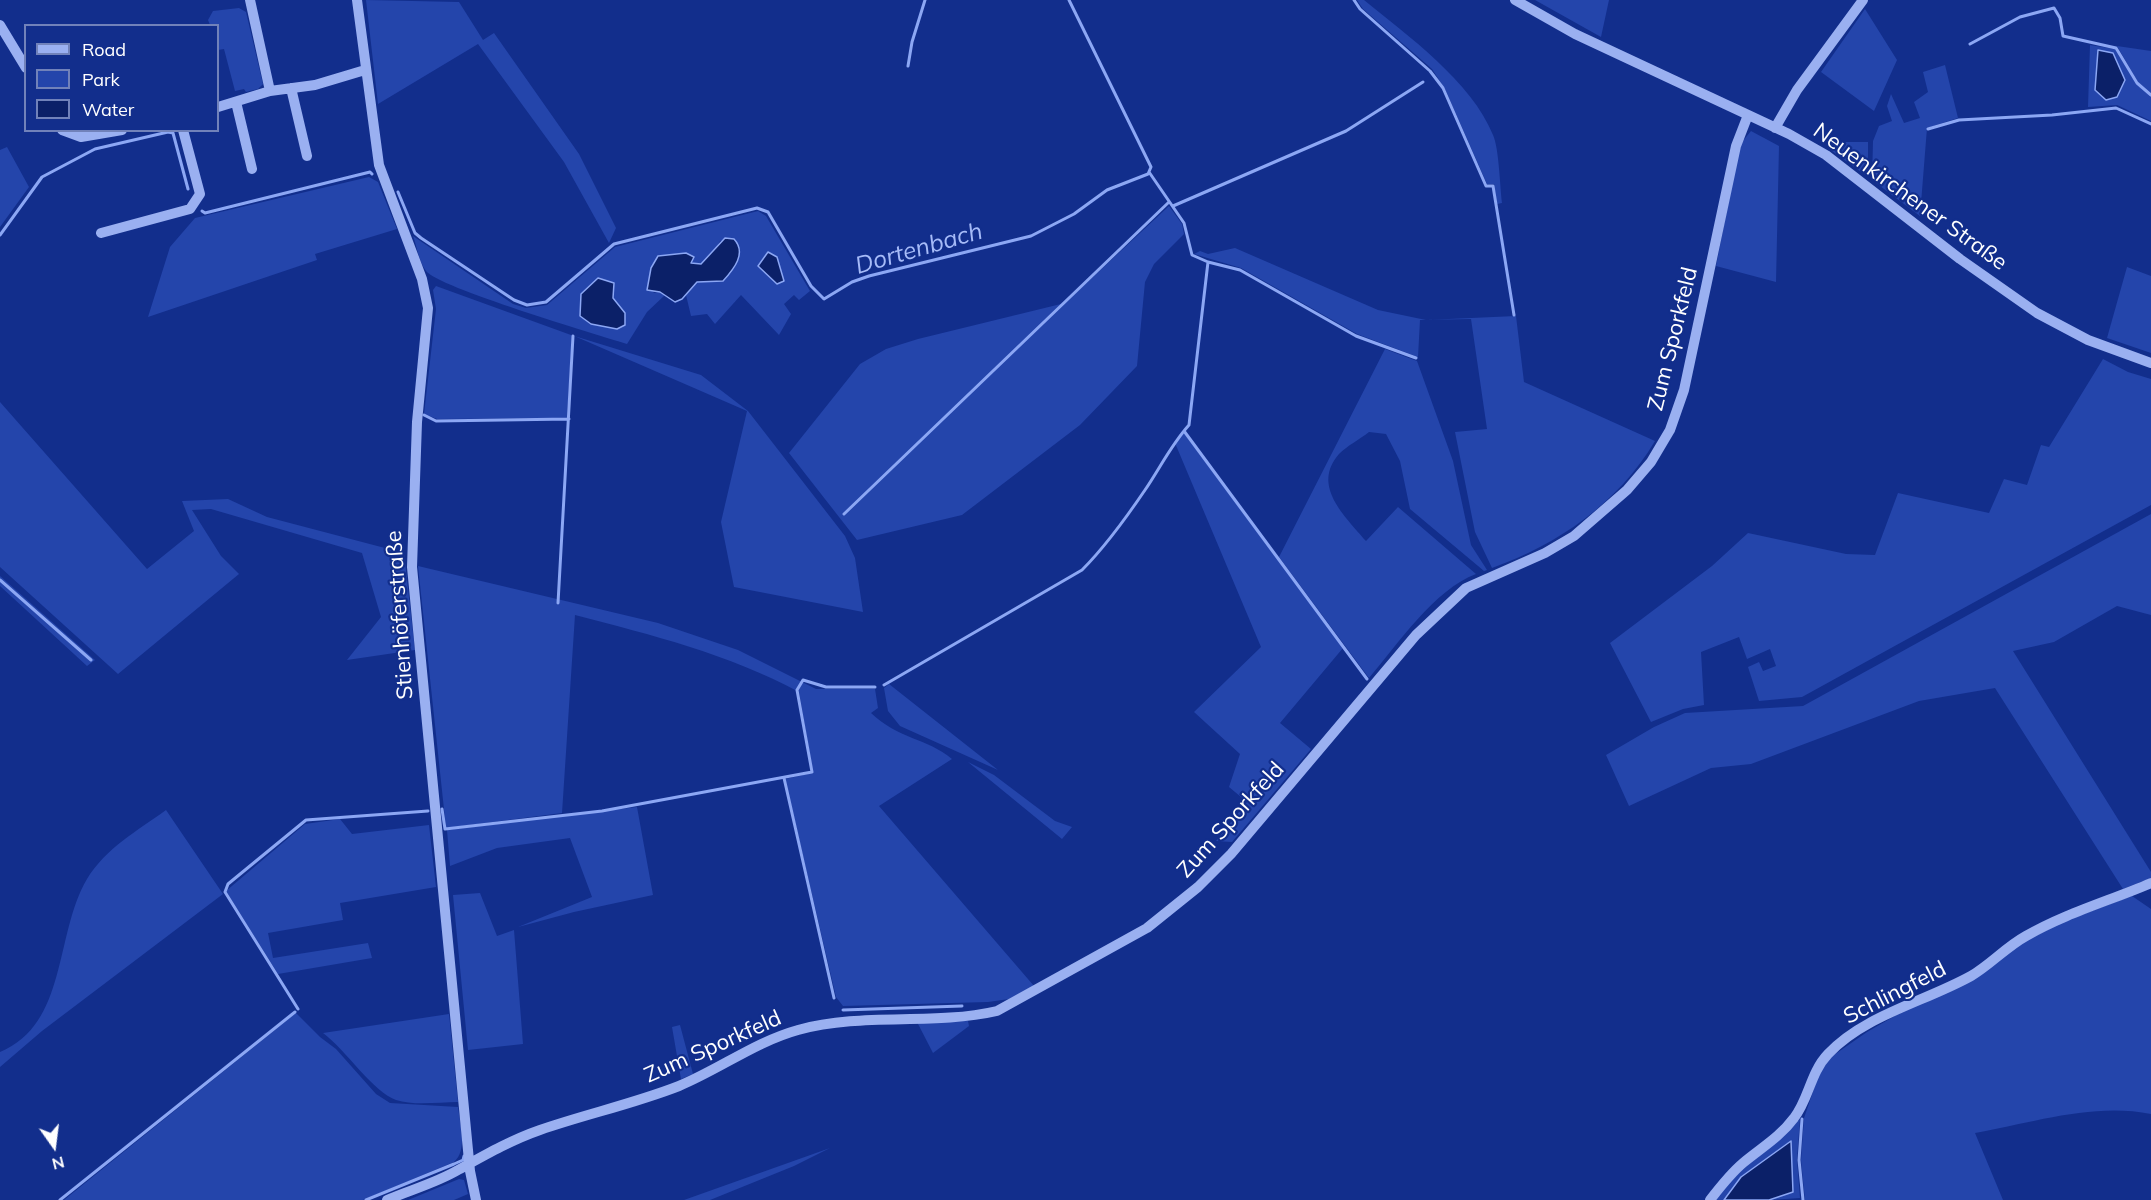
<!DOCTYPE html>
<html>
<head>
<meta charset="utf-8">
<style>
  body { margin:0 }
  #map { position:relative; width:2151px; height:1200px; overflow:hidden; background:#122e8c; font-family:Mulish,sans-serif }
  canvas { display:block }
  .legend { position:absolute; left:24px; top:24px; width:195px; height:108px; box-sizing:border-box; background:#122e8c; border:2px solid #7182ba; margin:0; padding:8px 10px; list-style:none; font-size:18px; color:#fff }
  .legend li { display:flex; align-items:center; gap:12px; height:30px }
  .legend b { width:30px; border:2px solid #7182ba }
  .north { position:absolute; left:24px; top:1116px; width:60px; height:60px; -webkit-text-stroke:4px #122e8c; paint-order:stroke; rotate:166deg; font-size:16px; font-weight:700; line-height:24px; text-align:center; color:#fff }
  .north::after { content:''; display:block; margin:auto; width:21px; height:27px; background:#fff; clip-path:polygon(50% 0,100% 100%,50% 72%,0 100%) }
</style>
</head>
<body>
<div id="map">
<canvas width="2151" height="1200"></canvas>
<ul class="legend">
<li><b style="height:8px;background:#9ab0f1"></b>Road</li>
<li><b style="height:16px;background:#2445ab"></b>Park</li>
<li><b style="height:16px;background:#0b2068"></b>Water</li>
</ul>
<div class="north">N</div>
</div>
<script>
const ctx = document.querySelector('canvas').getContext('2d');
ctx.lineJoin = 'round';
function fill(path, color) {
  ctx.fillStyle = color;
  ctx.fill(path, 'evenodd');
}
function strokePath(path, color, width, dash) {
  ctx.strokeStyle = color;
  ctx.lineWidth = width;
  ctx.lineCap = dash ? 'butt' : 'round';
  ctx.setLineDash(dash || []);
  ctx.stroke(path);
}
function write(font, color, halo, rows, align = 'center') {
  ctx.font = font + ' Mulish,sans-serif';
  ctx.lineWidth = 4.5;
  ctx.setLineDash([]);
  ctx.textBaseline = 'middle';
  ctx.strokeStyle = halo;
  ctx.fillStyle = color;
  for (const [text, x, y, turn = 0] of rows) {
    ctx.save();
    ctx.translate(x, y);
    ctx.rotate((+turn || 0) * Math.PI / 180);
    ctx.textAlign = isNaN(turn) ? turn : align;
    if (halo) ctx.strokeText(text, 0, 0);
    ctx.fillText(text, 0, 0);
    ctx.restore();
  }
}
fill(new Path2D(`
  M366,0l93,2 24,38 11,-7 85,121 37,74 -7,15 -45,-81 -86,-118 -100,60z
  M1357,0h7c43,35 108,82 129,135 6,13 7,52 9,68l-5,1 -3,-20h-7l-42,-95 -13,-20 -69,-60z
  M1535,0h74l-8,37z
  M239,8l7,4 17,72 -5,5 -12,3 -2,-3 -9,2 -11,-42 -6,1v-24l-8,-1 -2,-5 5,-9z
  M1865,9l32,51 -23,51 -53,-39z
  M2090,45l25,4 21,35 15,12v25l-34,-16 -29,2z
  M2117,46l34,5v42l-13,-11z
  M1945,65l13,53 -31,10 -7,88 -48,-36 1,-39 6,-15 13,-5 -5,-15 4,-12 13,29 16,-5 -6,-16 14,-10 -5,-20z
  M1751,131l28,15 -3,136 -60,-16 21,-107 5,-17z
  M1833,142h35v35l-40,-29z
  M7,147l22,40 -29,40v-77z
  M369,177l9,5 19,47 -82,25 2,6 -169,57 22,-70 25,-29z
  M1169,206l13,18 2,10 -30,30 -9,18 -8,84 -57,59 -118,90 -105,25 -68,-87 71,-89 26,-15 32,-10 147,-36z
  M758,211l8,5 44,75 -11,9 -5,-5 -10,9 7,10 -12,21 -38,-40 -26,29 -8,-10 -16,2 -5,-21 11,-13 10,-2 33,-28 -1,-7 -5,-6 -14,2c-5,11 -12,21 -24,24l-5,-3 -38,31 7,-1 5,3 -18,17 -20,32c-29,-9 -190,-57 -201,-73 -7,-9 -9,-24 -13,-35l100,68 13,4 21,-3 68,-58z
  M1235,248l143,62 48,10 90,-4 8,66 131,59c-37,62 -96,103 -163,127l-17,-36 -20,-100 32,-3 -16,-110 -51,1 -2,37 -61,-23 -116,-66 -47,-14 6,-3 8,3z
  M2127,267l24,9v77l-44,-15z
  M436,286l135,49 130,40 47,36 97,125 10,22 8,54 -129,-25 -13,-65 26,-111 -175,-76 -5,83 -130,1 -13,-5 12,-105 -3,-19z
  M1385,349l32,12 36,100 18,84 16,25 -3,1 -74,-62 -10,-48 -14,-27 -17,-2c-9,7 -22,14 -30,22 -28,32 6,62 27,87l32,-34 78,67c-41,15 -79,71 -107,104l-90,-121z
  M2103,359l25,13 23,7v126l-349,192 -43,4 -11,-34 11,-5 4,9 13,-5 -6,-17 -23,10 -8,-22 -38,15 3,53 -21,4 -32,13 -41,-79 102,-77 36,-33 98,21 29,1 23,-62 91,20 15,-34 23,6 14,-40 8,2z
  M0,402l147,167 47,-38 -12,-30 46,-2 39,18 137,36 11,97 -68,10 34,-43 -19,-64 -151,-44 -19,1 29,46 18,18 -121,100 -118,-107z
  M1184,433l159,215 -63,75 31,26 -79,93 -16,-1 31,-39 -18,-15 11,-33 -46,-42 67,-65 -86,-204z
  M2151,514v101l-34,-9 -63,36 -41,9 138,221v6l-28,11 -128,-201 -76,13 -168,63 -40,4 -82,38 -23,-51 48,-28 31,-14 118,-7z
  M418,566l240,57 80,27 78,39h59l3,19 -7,5c27,26 56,25 81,46l-73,47 155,180 -25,13 -21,3 -145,4 -7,-9 -51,-218 28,-6 -14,-81c-71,-38 -147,-57 -224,-77l-13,198 -116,15z
  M0,576l95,84 -8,6 -87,-80z
  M889,684l109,86 -98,-44 -12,-15 -4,-23z
  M968,762l26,13 61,46 17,6 -10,12z
  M637,807l16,88 -79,17 -56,15 74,-30 -22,-59 -73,10 -47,18 -3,-36z
  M166,810l57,84 -181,137 -42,36v-15c68,-28 54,-117 87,-173 19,-31 50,-48 79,-69z
  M340,819l12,15 77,-9 7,62 -96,16 3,17 -75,13 5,25 95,-15 4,15 -94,16 -52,-83 79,-67z
  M480,893l17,43 17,-6 9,114 -55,6 -15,-155z
  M2132,896l19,13v205c-57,-12 -120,9 -176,19l28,67h-198l-4,-40 3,-42 15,-44 12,-17 36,-25 160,-92 38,-19z
  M296,1013l24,24 16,12 40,45 14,9 68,4c2,17 10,43 -4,55l-91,38h-299z
  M449,1014l9,88c-19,0 -44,4 -62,-2 -23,-8 -50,-50 -73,-67z
  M968,1021l1,5 -36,27 -16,-31z
  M680,1025l13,49 -12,5 -9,-52z
  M1800,1119l-3,40 3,39 -31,2 24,-8 -52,-15 -17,23h-9l13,-17z
  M830,1148l-36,18 -84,34h-26z
  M459,1179l5,1 4,14 -14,6h-46z`), '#2445ab');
const water = new Path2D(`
  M2098,50l15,3 12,27 -8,17 -11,3 -11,-10z
  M725,238l9,1c13,14 0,30 -11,42l-26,1 -15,17 -7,3 -15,-10 -13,-2 4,-22 7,-12 28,-3 8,4 -3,6 10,1z
  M768,252l9,5 7,24 -7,3 -19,-18z
  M598,278l16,5 -1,15 12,15v12l-8,4 -26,-5 -11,-8 1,-22z
  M1791,1141l2,51 -24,8h-45l17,-23z`);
fill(water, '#0b2068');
strokePath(water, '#8ca7f4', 1.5);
strokePath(new Path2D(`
  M1354,0l6,9 70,62 13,17 43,98h7l21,129
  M1970,44l50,-27 34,-9 6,10 3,18 53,12 21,35 14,12
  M908,66l4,-24 13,-42
  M1928,129l31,-9 93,-5 64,-7 35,16
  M398,192l17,41 6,5 93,62 13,5 19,-3 68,-58 143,-36 11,4 43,74 13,13 28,-17 17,-6 162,-40 43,-22 33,-24 41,-16 3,-7 -82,-167
  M1173,206l173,-75 77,-49
  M202,211l3,2 165,-41 2,2
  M0,235l42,-58 53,-28 73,-17 5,1 15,56
  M1208,262l32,8 116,66 60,22
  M424,415l12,6 133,-2
  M1184,431l183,248
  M844,514l325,-312
  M0,580l91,80
  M558,603l15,-267
  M884,685l198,-115c24,-24 44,-52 63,-80 15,-22 26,-45 44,-65l19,-163 -16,-7 -8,-32 -35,-51
  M784,778l50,220
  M442,809l3,20 157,-18 210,-39 -15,-82 6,-10 23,7h49
  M298,1009l-73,-117 3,-8 78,-64 122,-9
  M843,1010l119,-4
  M1802,1119l-3,41 4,40
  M60,1200l235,-188
  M366,1200l88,-36 9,-4 1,-4`), '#8ca7f4', 3);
strokePath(new Path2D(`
  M250,0l20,91
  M357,0l22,165 43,114 6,29 -11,114 -5,145 58,604 6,29
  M1515,0l60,34 214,100 37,21 134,104 77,54 51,27 63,23
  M0,25l26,43
  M291,88l16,68
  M236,102l16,67
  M218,107l52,-16 45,-6 50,-15
  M1775,128l22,-38 66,-90
  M62,130l19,7 41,-7
  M101,233l89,-24 10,-15 -17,-64
  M387,1200c23,-10 49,-17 71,-30 27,-15 53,-30 82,-40 46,-16 93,-26 139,-44 41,-17 76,-44 119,-56 65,-18 134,-4 199,-19l150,-83 51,-41 33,-33 185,-219 50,-47 79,-35 29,-17 53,-46 24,-28 19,-32 14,-40 52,-244 12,-31
  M1710,1200c10,-13 20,-26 33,-37 18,-15 37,-26 51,-45 15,-19 16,-45 34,-64 37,-39 96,-52 143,-78 19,-11 35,-29 55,-40 40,-23 83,-35 125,-53`), '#9ab0f1', 10);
write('22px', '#fff', '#122e8c', [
  ["Neuenkirchener Straße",1910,197,36],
  ["Zum Sporkfeld",1673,339,-76],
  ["Stienhöferstraße",400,615,-94],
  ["Zum Sporkfeld",1231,820,-48],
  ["Schlingfeld",1895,993,-27],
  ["Zum Sporkfeld",713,1047,-24]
]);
write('italic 24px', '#a6bbf8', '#122e8c', [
  ["Dortenbach",919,249,-16]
]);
</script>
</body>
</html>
